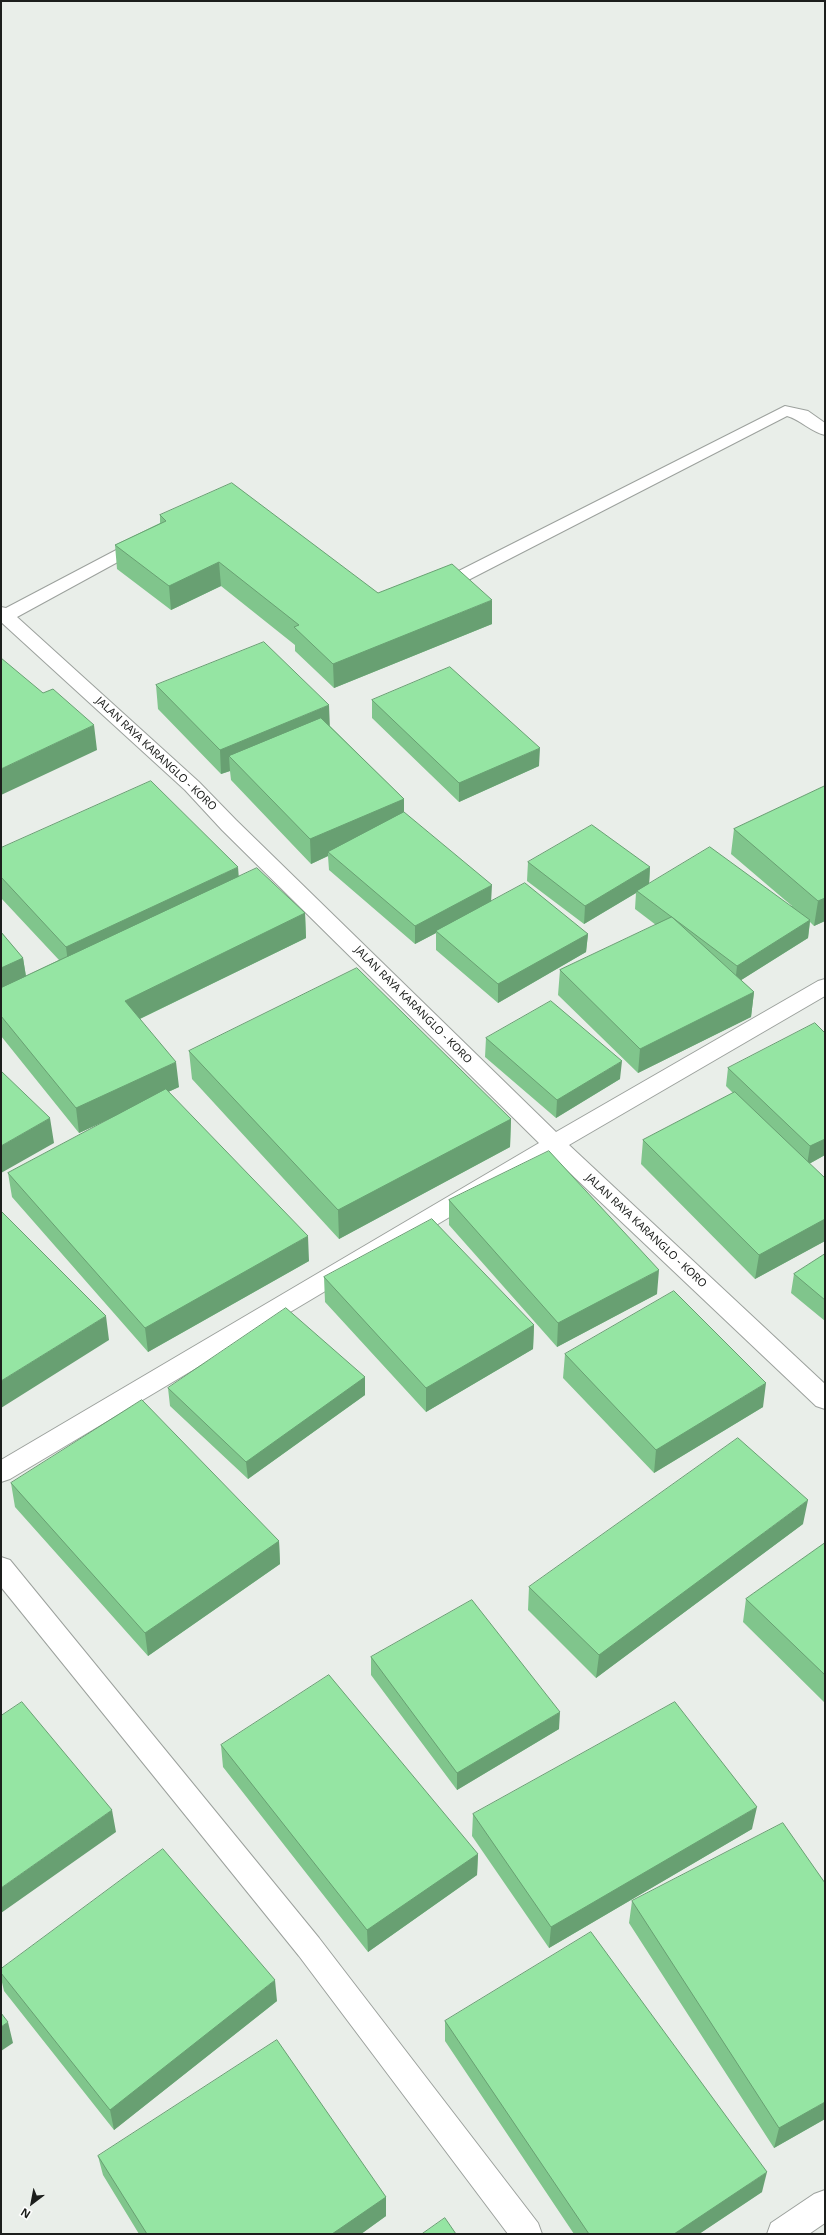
<!DOCTYPE html>
<html>
<head>
<meta charset="utf-8">
<style>
  body { margin:0 }
  #map { position:relative; width:826px; height:2235px; overflow:hidden; background:#e9eee9; font-family:"Noto Sans",sans-serif }
  canvas { display:block }
  .frame { position:absolute; inset:0; border:2px solid #1c1e1c; pointer-events:none }
  .north { position:absolute; left:12px; top:2183px; width:40px; height:40px; -webkit-text-stroke:3px #fff; paint-order:stroke; rotate:212deg; font-size:11px; font-weight:700; line-height:16px; text-align:center; color:#1c1e1c }
  .north::after { content:''; display:block; margin:auto; width:14px; height:18px; background:#1c1e1c; clip-path:polygon(50% 0,100% 100%,50% 72%,0 100%) }
</style>
</head>
<body>
<div id="map">
<canvas width="826" height="2235"></canvas>
<div class="frame"></div>
<div class="north">N</div>
</div>
<script>
const ctx = document.querySelector('canvas').getContext('2d');
ctx.lineJoin = 'round';
function strokePath(path, color, width, dash) {
  ctx.strokeStyle = color;
  ctx.lineWidth = width;
  ctx.lineCap = dash ? 'butt' : 'round';
  ctx.setLineDash(dash || []);
  ctx.stroke(path);
}
function fill(path, color) {
  ctx.fillStyle = color;
  ctx.fill(path, 'evenodd');
}
function write(font, color, halo, rows, align = 'center') {
  ctx.font = font + ' "Noto Sans",sans-serif';
  ctx.lineWidth = 3;
  ctx.setLineDash([]);
  ctx.textBaseline = 'middle';
  ctx.strokeStyle = halo;
  ctx.fillStyle = color;
  for (const [text, x, y, turn = 0] of rows) {
    ctx.save();
    ctx.translate(x, y);
    ctx.rotate((+turn || 0) * Math.PI / 180);
    ctx.textAlign = isNaN(turn) ? turn : align;
    if (halo) ctx.strokeText(text, 0, 0);
    ctx.fillText(text, 0, 0);
    ctx.restore();
  }
}
const minor = new Path2D(`
  M785,406l23,5 17,12v12c-14,-3 -24,-15 -38,-19l-344,177 -6,1 -6,-1 -3,-4 3,-4z
  M141,537l6,1 3,4 -3,4 -130,71 182,165 37,38 320,312 262,-151 7,-2v17l-256,149 256,239v25l-9,-3 -264,-250 -542,323 -9,3v-22l538,-317 -317,-313 -37,-40 -184,-168v-15l5,1z
  M1,1557l9,3 309,378 219,285 4,11h-34l-209,-278 -298,-369z
  M825,2190v33l-16,11h-42l4,-11 43,-29z`);
strokePath(minor, '#9ca19d', 2);
fill(minor, '#fff');
fill(new Path2D(`
  M160,515l218,78 114,31 -158,64 -39,-37v-6l-74,-59 -50,24 -54,-41 -2,-24 45,-22z
  M156,685l174,41 74,73v14l87,88 97,33 -2,18 -88,51 -62,-53v-17l-21,11 -86,-74 -1,-14 -17,8 -80,-84 -1,-9 -9,3 -63,-65z
  M372,700l167,66 -80,36 -87,-84z
  M825,786v135l-11,5 -4,-4 -2,16 -67,42 13,12 -3,25 -113,56 -80,-78 2,-25 96,-45 -21,-16 1,-16 -52,31 -57,-43 1,-19 122,5 -1,17 143,22 -61,-52 3,-25z
  M1,848l238,28 66,37 1,25 -166,81 39,68 -11,5 141,169 -161,91 -136,-155 -4,-24 108,-57 -37,17 -78,-97v-104l22,26 3,18 33,-16 -58,-62z
  M825,1033v122l-16,9 16,14v63l-70,38 -114,-115 2,-24 90,-47 -7,-7 2,-18z
  M486,1038l134,41 -64,39 -71,-61z
  M189,1051l322,68 -1,28 -171,92 -147,-160z
  M449,1200l208,94 -100,53 -108,-122z
  M825,1254v67l-34,-28 3,-19z
  M324,1277l210,48 -1,24 -107,63 -101,-110z
  M565,1354l198,53 -109,66 -91,-95z
  M365,1377v18l-117,84 -78,-73 -2,-18z
  M11,1483l268,58 1,23 -132,92 -133,-149z
  M803,1524l-207,154 -68,-68 1,-23z
  M825,1543v160l-82,-81 3,-23z
  M371,1657l188,72 -102,61 -86,-115z
  M221,1745l257,109 -1,21 -109,77 -145,-185z
  M473,1814l279,15 -203,119 -77,-112z
  M632,1901l193,218 -51,29 -145,-225z
  M1,1969l276,32 -163,129 -110,-139 -3,-13z
  M445,2021l317,171 -63,42h-125l-129,-193z
  M98,2156l288,41v19l-25,18h-222l-36,-59z`), '#80c58c');
fill(new Path2D(`
  M219,562l2,24 -50,24 -2,-24z
  M492,600v24l-158,64 -1,-24z
  M329,705l1,25 -101,26 1,15 -9,3 -1,-24z
  M94,725l3,25 -96,45v-26z
  M540,748l-1,18 -80,36v-19z
  M404,799v24l-76,29v4l-17,8 -1,-25z
  M238,867l2,25 -171,79 -3,-24z
  M650,867l-1,18 -12,6 -1,2 -52,31 1,-18z
  M492,885l-1,18 -55,28v2l-21,11v-18z
  M825,898v23l-11,5 4,-25z
  M305,913l1,25 -179,87 -2,-24z
  M810,920l-2,18 -73,46 2,-18z
  M588,934l-2,18 -88,51v-19z
  M23,958l3,19 -25,11v-20z
  M754,992l-3,25 -113,56 2,-24z
  M622,1061l-2,18 -64,39 1,-18z
  M176,1062l3,25 -100,46 -3,-25z
  M50,1118l4,25 -53,30v-27z
  M511,1119l-1,28 -171,92 -1,-29z
  M825,1139v16l-18,10 3,-19z
  M825,1219v22l-70,38 4,-24z
  M308,1236l1,25 -161,91 -3,-24z
  M659,1270l-2,24 -100,53 1,-24z
  M106,1316l3,24 -108,68v-27z
  M534,1325l-1,24 -107,63v-24z
  M365,1377v18l-117,84 -2,-17z
  M766,1383l-3,24 -109,66 2,-23z
  M808,1500l-5,24 -207,154 3,-23z
  M279,1541l1,23 -132,92 -3,-23z
  M560,1712l-1,17 -102,61v-17z
  M757,1807l-5,22 -203,119 2,-21z
  M112,1810l4,22 -115,81v-25z
  M478,1854l-1,21 -109,77 -1,-22z
  M275,1980l2,21 -163,129 -4,-20z
  M8,2022l5,21 -12,8v-24z
  M825,2102v17l-51,29 5,-20z
  M767,2172l-5,20 -63,42h-25z
  M386,2197v19l-25,18h-29z`), '#68a072');
const building = new Path2D(`
  M232,483l146,110 74,-29 40,36 -159,64 -39,-37 5,-2 -80,-63 -50,24 -54,-41 51,-24 -6,-6z
  M264,642l65,63 -109,45 -64,-65z
  M1,658l42,35 10,-4 41,36 -93,44z
  M450,667l90,81 -81,35 -87,-83z
  M321,718l83,81 -94,40 -81,-83z
  M151,781l87,86 -172,80 -65,-70v-29z
  M825,786v112l-7,3 -84,-72z
  M404,812l88,73 -77,41 -87,-74z
  M592,825l58,42 -65,39 -57,-44z
  M710,847l100,73 -73,46 -100,-75z
  M257,868l48,45 -180,88 51,61 -100,46 -75,-92v-28z
  M525,883l63,51 -90,50 -62,-53z
  M672,917l82,75 -114,57 -80,-79z
  M1,932l22,26 -22,10z
  M357,968l154,151 -173,91 -149,-159z
  M551,1001l71,60 -65,39 -71,-62z
  M815,1023l10,10v106l-15,7 -82,-78z
  M1,1071l49,47 -49,28z
  M166,1089l142,147 -163,92 -137,-155z
  M735,1092l90,86v41l-66,36 -116,-115z
  M549,1151l110,119 -101,53 -109,-123z
  M1,1211l105,105 -105,65z
  M432,1219l102,106 -108,63 -102,-111z
  M825,1254v46l-31,-26z
  M674,1291l92,92 -110,67 -91,-96z
  M286,1308l79,69 -119,85 -78,-74z
  M142,1400l137,141 -134,92 -134,-150z
  M738,1438l70,62 -209,155 -70,-68z
  M825,1543v132l-79,-76z
  M472,1600l88,112 -103,61 -86,-116z
  M329,1675l149,179 -111,76 -146,-185z
  M22,1702l90,108 -111,78v-172z
  M675,1702l82,105 -206,120 -78,-113z
  M783,1823l42,60v219l-46,26 -147,-227z
  M163,1849l112,131 -165,130 -109,-137v-4z
  M591,1932l176,240 -93,62h-85l-144,-213z
  M1,2013l7,9 -7,5z
  M277,2040l109,157 -54,37h-185l-49,-78z
  M445,2218l11,16h-34z`);
fill(building, '#95e5a3');
strokePath(building, '#68a072', 1);
write('11px', '#1c1e1c', '#fff', [
  ["JALAN RAYA KARANGLO - KORO",156,754,43],
  ["JALAN RAYA KARANGLO - KORO",413,1005,45],
  ["JALAN RAYA KARANGLO - KORO",646,1231,43]
]);
</script>
</body>
</html>
